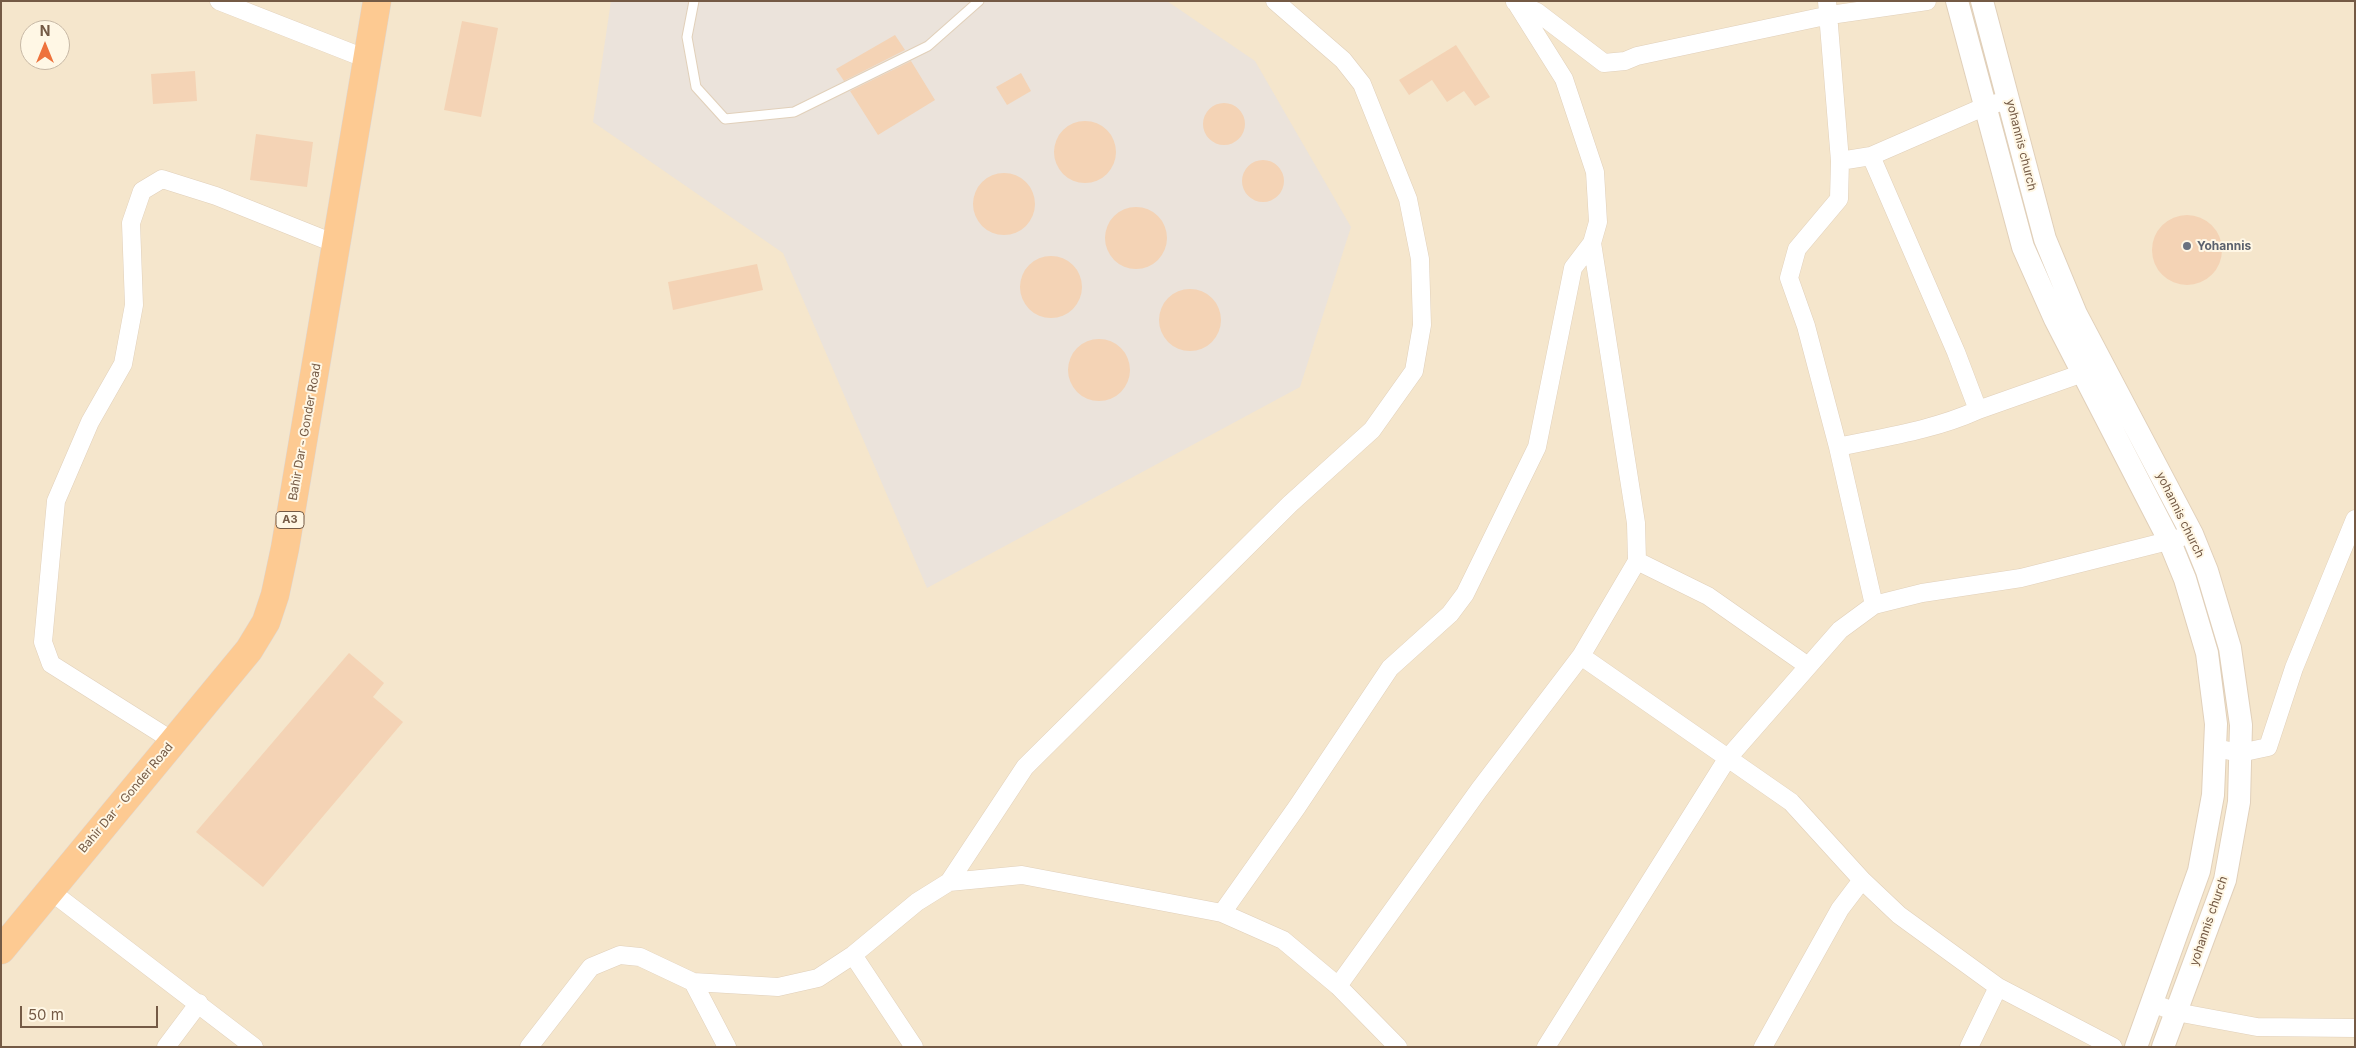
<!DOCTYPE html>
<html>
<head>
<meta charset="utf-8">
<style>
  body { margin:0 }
  #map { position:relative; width:2356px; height:1048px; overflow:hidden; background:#fdf3de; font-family:Inter,sans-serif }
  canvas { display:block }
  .frame { position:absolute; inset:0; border:2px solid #745a45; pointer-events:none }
  .north { position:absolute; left:20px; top:20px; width:50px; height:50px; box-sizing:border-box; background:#fff7e5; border:1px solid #c7b8a5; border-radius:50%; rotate:0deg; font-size:14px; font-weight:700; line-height:20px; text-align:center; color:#745a45 }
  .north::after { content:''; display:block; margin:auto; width:18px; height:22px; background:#ee723c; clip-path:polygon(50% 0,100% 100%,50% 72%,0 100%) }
  .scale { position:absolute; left:20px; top:1006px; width:138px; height:22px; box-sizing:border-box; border:2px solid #745a45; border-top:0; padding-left:6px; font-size:15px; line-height:18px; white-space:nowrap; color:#745a45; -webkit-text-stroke:4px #fff7e5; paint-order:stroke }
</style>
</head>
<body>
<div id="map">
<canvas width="2356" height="1048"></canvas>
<div class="frame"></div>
<div class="north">N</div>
<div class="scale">50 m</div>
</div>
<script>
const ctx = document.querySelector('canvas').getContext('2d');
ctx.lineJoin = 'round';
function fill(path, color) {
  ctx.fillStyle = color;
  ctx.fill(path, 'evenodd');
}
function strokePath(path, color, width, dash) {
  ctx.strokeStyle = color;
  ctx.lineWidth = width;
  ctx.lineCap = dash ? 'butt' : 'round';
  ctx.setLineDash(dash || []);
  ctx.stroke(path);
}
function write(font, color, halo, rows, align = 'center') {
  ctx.font = font + ' Inter,sans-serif';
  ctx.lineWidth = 4;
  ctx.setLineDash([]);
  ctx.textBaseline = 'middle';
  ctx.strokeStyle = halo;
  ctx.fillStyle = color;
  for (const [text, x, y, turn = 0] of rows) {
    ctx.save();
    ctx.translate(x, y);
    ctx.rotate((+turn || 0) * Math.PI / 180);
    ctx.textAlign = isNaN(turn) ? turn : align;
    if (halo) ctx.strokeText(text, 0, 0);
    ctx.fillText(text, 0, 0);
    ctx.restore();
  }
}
fill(new Path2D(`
  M1,1h2354v1046h-2354zM30,30h30v30h-30z`), '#f5e6cc');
fill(new Path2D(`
  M611,1h556l88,60 96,166 -51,160 -373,201 -144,-335 -190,-131z`), '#ebe3db');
fill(new Path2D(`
  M462,21l36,7 -17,89 -37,-7z
  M895,35l10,15 -61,31 -8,-12z
  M1456,45l34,52 -15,9 -11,-15 -17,11 -15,-22 -23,15 -10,-15z
  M911,61l24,39 -57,35 -28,-44z
  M195,71l2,30 -44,3 -2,-30z
  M1021,73l10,18 -24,14 -11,-18z
  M1203 124a21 21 0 1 1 42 0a21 21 0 1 1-42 0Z
  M1054 152a31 31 0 1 1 62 0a31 31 0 1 1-62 0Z
  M256,134l57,8 -6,45 -57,-7z
  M1242 181a21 21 0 1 1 42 0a21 21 0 1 1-42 0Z
  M973 204a31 31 0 1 1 62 0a31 31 0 1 1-62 0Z
  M1105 238a31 31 0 1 1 62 0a31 31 0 1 1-62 0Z
  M2152 250a35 35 0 1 1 70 0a35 35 0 1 1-70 0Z
  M1020 287a31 31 0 1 1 62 0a31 31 0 1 1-62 0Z
  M757,264l6,26 -90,20 -5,-28z
  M1159 320a31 31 0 1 1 62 0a31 31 0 1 1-62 0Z
  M1068 370a31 31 0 1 1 62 0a31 31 0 1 1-62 0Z
  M349,653l35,30 -11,14 30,25 -140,165 -67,-55z`), '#f4d3b5');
const service = new Path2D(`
  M694,1l-7,36 9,50 29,32 69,-7 134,-66 51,-45`);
const minor = new Path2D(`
  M219,1l148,58
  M1827,1l13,160 -1,38 -42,50 -8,29 17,48 32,121 36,158
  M1515,2l22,10 67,51 21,-2 12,-5 193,-41 97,-14
  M1840,161l31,-5 115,-50 23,-6
  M1978,410l105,-37
  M1838,447c47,-10 96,-17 140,-37l-22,-58 -85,-196
  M1637,561l71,35 100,70
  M1581,656l210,146 71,78 37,35 99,72 115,60
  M173,741l-122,-77 -8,-22 13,-141 34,-79 33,-58 11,-59 -3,-82 11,-32 20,-12 54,17 120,48
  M2215,748l25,5 28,-6 26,-79 61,-149
  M949,882l73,-7 200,38 61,27 55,46 60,61
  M49,890l205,157
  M1222,913l75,-106 93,-139 60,-54 15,-20 72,-147 36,-179 19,-25
  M853,955l61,92
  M693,982l34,65
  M1338,986l141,-196 102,-134 56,-95 -1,-38 -44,-280 6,-21 -3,-50 -31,-93 -49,-78
  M2152,1003l24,9 81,15 98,1
  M166,1047l33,-44
  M529,1047l62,-80 29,-12 20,2 53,25 85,5 40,-9 35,-23 64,-53 32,-20 76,-115 265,-263 82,-74 42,-59 8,-46 -2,-66 -12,-60 -46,-115 -19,-24 -68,-59
  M1546,1047l181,-288 113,-129 34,-25 48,-12 99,-15 159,-40
  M1763,1047l77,-138 22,-29
  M1969,1047l29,-60`);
const tertiary = new Path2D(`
  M1957,1l66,246 32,72 114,221 16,39 22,74 9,71 -3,71 -14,76 -63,176
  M1982,1l63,238 31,75 116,220 15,37 23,77 11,77 -2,77 -14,78 -62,167`);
const trunk = new Path2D(`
  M1,950l248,-300 17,-28 9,-27 10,-47 92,-547`);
strokePath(service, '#e1d0ba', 11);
strokePath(minor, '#e1d0ba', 19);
strokePath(tertiary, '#e1d0ba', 24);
strokePath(trunk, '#ded7d2', 29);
strokePath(service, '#fff', 9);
strokePath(minor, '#fff', 18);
strokePath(tertiary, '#fff', 22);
strokePath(trunk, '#fdca92', 28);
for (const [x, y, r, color] of [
  [2187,246,5,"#6b7280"]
]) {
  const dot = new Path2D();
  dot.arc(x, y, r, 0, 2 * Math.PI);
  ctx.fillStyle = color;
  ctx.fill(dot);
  strokePath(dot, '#fff7e5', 2);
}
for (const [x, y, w] of [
  [290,520,28]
]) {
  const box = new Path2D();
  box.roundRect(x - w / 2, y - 8.5, w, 17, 4);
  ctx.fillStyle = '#fff7e5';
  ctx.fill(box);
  strokePath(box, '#745a45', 1);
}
write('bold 11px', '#745a45', null, [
  ["A3",290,520]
]);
write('12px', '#745a45', '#fff7e5', [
  ["yohannis church",2021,145,76],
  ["Bahir Dar - Gonder Road",305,432,-80],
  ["yohannis church",2180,515,64],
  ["Bahir Dar - Gonder Road",126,798,-50],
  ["yohannis church",2209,921,-71]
]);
write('bold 12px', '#5b616d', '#fff7e5', [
  ["Yohannis",2197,246]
], 'left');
</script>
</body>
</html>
